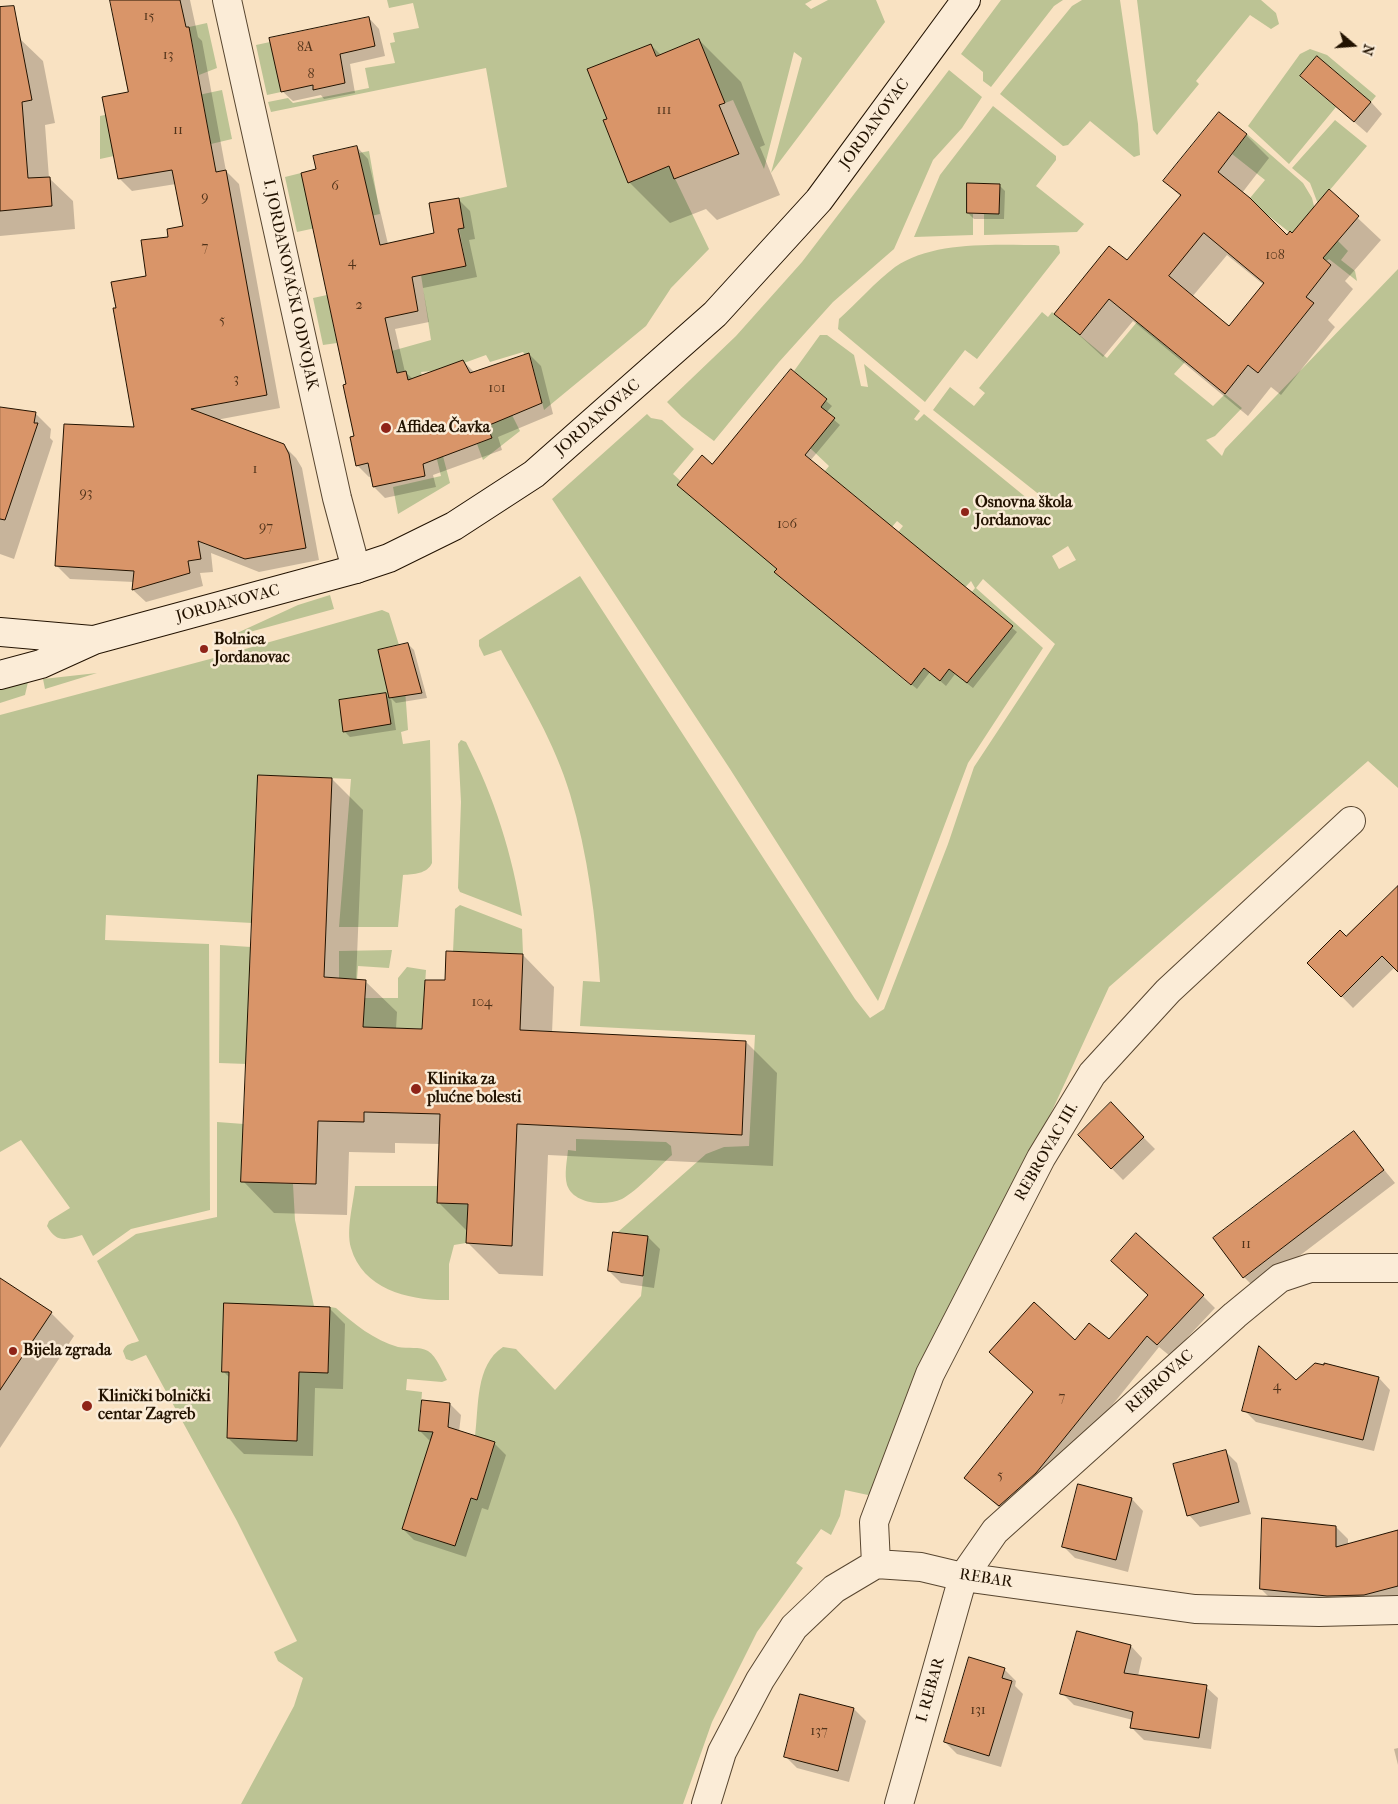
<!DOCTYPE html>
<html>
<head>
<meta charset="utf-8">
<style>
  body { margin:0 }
  #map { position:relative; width:1398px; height:1804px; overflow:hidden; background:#f9e2c2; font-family:"IM FELL French Canon",serif }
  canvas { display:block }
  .north { position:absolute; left:1328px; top:20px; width:50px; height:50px; -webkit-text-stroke:4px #fbecd7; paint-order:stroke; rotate:108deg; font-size:14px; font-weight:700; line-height:20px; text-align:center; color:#221200 }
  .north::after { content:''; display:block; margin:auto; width:18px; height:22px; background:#221200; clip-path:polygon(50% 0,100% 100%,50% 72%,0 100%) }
</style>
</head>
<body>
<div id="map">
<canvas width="1398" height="1804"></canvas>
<div class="north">N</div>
</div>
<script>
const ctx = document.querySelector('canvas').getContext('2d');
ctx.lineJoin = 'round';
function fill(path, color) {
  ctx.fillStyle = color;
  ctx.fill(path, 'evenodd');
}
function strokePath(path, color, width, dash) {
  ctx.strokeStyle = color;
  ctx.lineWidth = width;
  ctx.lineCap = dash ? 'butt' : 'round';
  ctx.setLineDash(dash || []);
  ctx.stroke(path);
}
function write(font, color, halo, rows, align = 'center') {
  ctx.font = font + ' "IM FELL French Canon",serif';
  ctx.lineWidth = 5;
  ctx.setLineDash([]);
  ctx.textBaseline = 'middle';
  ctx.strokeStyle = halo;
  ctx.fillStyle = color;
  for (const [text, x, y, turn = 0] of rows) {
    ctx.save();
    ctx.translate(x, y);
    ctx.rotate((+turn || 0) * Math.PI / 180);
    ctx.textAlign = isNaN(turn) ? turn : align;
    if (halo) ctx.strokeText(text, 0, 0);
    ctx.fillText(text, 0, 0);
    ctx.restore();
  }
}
fill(new Path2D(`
  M387,0h425l-7,4 6,5 17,-9h48l9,22 -114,151 31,-115 -8,-6 -30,117 -31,-69 -8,3 -26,-64 -43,17 -5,-12 -63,25 16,43 25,-2 -26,10 25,62 41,-16 40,83 -38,39 -25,38 -102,84 -14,-55h-5l-2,-3 -33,10 -4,-7 -22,8 -1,-3 -30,11 -12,1 29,111 -52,31 -5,-27 48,-11 -8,-33 -16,-20 -11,-52 -21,4 -4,-21 50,-14 -10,-65 45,-9 -7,-38 5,-1 -5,-29 48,-11 -21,-119 -215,44 -3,-10 20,-4 5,5 76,-15 -4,-20 30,-5 -5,-20 5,-1 -2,-9 26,-5 -6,-25 -24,5z
  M1001,0h62l-9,6 -63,81 -8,-6v-9l-22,-18z
  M1082,0h38l18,124 2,31 -6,2 -44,-36 -22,24 -5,1 -63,-52 72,-88z
  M1137,0h124l15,13 3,11 -8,5 -21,-14 -54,66 3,3 -42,51 -4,-5z
  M207,23l10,45 -18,7 -10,-48z
  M270,42l11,50 -14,3 -11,-50z
  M1310,49l17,6 49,41 -5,6 -54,-46 -17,21 36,30 -47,57 -41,-38 52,-72z
  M949,70l33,27 -20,31 -29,32 -39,89 -61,53 -54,60 -65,79 -32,-24 -15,-15 69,-66 66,-74z
  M222,90l10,49 -21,5 -7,-37 -59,10 1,32 -46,10v-43z
  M993,106l63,50v4l-20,26 48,38 -7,8 -93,3v-21h15l1,-30 -32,-1 -1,30 6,1v21l-59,2 26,-62z
  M1335,120l32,26 -49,58 -8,-21 -18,-15z
  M1247,134l56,49 9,15 4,16 7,12 25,25 -7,9 14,11 2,10 -28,-22 -3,2 -75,-59 -1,-4 15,-18 -33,-26z
  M369,151l11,63 -83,18 -12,-55 16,-4 9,41 59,-14 -10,-47z
  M1055,245l4,1 1,7 -83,106 -12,-9 -40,52 -87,-73 1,-10c18,-16 36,-37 56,-52 42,-29 111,-21 160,-22z
  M1398,269v519l-30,-27 -259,226 -225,489 -16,19 -23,-5 -5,26 -9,19 -10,-6 -25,34 7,5 -46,64 -45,90 -29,82h-442l53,-98 9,-28 -25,-17 -4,-9 23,-11 -60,-120 -91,-166 -14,6 -6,-2 -3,-8c3,-8 9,-7 16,-10l-42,-80 39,-27 81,-17v-95l27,2 -2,57 51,3 2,36 19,86 -90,-2 5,68 -2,66 70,3 2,-69 29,1 2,-66 6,1c18,16 38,32 62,39 10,2 21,-1 30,4 9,6 14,20 19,29l-5,2 -35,-3 -1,11 16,2 -3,39 28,3 -26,35 -19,60 53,17 16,-48 6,2 18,-57 -20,-7c4,-29 0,-71 28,-89l13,2 39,41 86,-94 7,-60 -30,-4 88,-78 18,-7 25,-1 6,-111 -175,-9 3,-45 17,1c-4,-63 -12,-128 -30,-188 -15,-51 -44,-98 -69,-144l-17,6 -5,-10v-6l101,-64 275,423 15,19 14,-9 64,-165 26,-77 81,-123 -72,-65 -7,9 67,60 -75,115 -90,238 -148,-232 -178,-270 95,-85 4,4 11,2 32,29 -21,25 104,95 -2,3 135,113 14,-17 16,13 9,-12 18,14 45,-57 -36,-31 -34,40 -3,-2 36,-45 -4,-7 -12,13 -94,-20 38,-48 -6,-5 -11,13 -27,-22 6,-8 -36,-29 -35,40 5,-12 30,-37 -19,-18 11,-41 6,-8 -33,-28 26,-36h7l27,20 7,31 7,1 -4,-23 56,47 -6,8 3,2 7,-7 115,94 7,-8 -113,-90 17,-23 24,19 11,-13 -6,-5 63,-76 6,5 4,-5 55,46 30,-36 48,40 -11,12 39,32 12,-12 17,14 -27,28 -9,4 16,16 3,-7zM1068,546l8,14 -17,9 -7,-13z
  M327,295l10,48 -14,2 -10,-47z
  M512,415l8,16 -37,29 -6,-16 15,-6 -5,-13z
  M330,595l4,14 -110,30 74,-34z
  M382,610l7,3 10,32 -16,4 -4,6 3,14 23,20 3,41 -7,2 2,12 27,-4 2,123c-5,11 -18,11 -29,12l-5,52h-59l12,-148 -93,-4 -6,148 -146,-8 -1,25 104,4 1,266 -79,19 -38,27 -11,-21c-16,5 -26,8 -35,-9l2,-5 21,-13 -49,-68 -21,12v-437l210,-56z
  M97,673l-52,16 -2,-10z
  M28,682l-3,13 -25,8v-14z
  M461,740l5,2c28,54 47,114 56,174l-62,-24 -2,-4 3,-86 -3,-58z
  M460,905l62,24 1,25 -70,-2 2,-43z
  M220,945l31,2 -4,117 -28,-1z
  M392,950l-3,18 -31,-2 -1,13 -18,-1v-27z
  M407,967l19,3 -4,59 -59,-2 2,-29h33v-20z
  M576,1139l90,3 5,4 1,9c-14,13 -34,35 -50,44 -16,7 -48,6 -55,-14 -3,-11 0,-24 1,-35l8,1z
  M355,1186h82v17l50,2 -20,19 -1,19 -12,2 -5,19v36c-38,1 -86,-10 -98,-52 -5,-18 2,-43 4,-62z`), '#bcc394');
fill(new Path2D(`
  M111,0h79l8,37 4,4 24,130 13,13 41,224 -64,12 67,25 13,13 6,10 17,92 -60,12 -48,-19 2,19 -13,1 3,13 -57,16 -13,-12 1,-8 -64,-3 -13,-13 79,-137 -19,-120 30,-32 37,-50 -8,-43 -44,7 -13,-13 10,-85z
  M369,18l10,11 6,27 -35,8 5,29 -31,6 -3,-4 -28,6 -11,-10z
  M19,38l24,23 12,62 -10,2 4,53 24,23 2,28 -75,7v-194z
  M699,40l42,42 24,63 -5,2 20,48 -63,25 -11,-11 -36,14 -41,-41 22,-137 10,10z
  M1301,76l70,26 11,12 -15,19z
  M1220,114l26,21 23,23 -27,35 45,44 5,-2 37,-44 52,49 -36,41 8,8 -25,31 7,7 -54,68 -10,-8 -23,29 -115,-95 -30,36 -48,-44 72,-51 54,-65 -17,-17zM1227,255l37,30 -35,42 -37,-30z
  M357,147l11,12 20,85 48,-10 22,-35 12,12 5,28 -6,1 8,37 -54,11 6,34 -34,7 10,43 8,7 50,-18 12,12 54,-19 12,12 12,48 -55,23 4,13 -69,25 3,12 -51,11 -11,-11 -2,-11 -3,1 -12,-12 -2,-28 -38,-267z
  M999,185l6,6 -1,28h-30l-6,-6z
  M791,371l41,35 -6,7 14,12 -30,36 207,171 -44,56 -18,-14 -9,12 -16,-14 -13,17 -135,-111 -70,-112z
  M0,408l35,5 16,16 -1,9 3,3 -39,118 -14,-5z
  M408,644l6,6 13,48 -31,5 -5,-5 5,32 -46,7 -6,-6 42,-36 5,5 -12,-49z
  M332,779l31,31 -7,171h9l32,31 -1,17 27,1 23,-48 77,-27 31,32 -2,46 194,9 31,31 -4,93 -225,-11 -5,121 -44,-2 -31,-31v-11l-30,-30 2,-58 -45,-1v10l-46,-1 -2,63 -73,-2 -31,-32z
  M1398,907v63l-3,-3 -42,41 -44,-45z
  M1110,1104l45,45 -32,31 -44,-45z
  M1354,1133l41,50 -139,106 -12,-12z
  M614,1233l34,4 12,12 -6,39 -33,-5 -12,-12z
  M0,1280l51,33 23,23 -74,112z
  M1203,1296l12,12 -45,48 -11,-9 -111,138 -37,33 -45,-40 68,-85 -44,-41 85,-10 34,-1z
  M329,1308l16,16 -2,65 -28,-1 -2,68 -69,-2 -16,-16 2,-60 -7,-7z
  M1379,1378l11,12 -16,61 -118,-29 -12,-12 52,-28z
  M450,1404l11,11 -2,17 36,12 11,11 -18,55 -6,-2 -16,49 -52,-17 -11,-11 28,-87 -11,-11z
  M1225,1451l12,12 14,51 -51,13 -11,-12z
  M1132,1499l11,12 -15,61 -53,-14 -12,-12z
  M1336,1527l12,12v6l50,-14v70h-125l-12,-12z
  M1131,1646l11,12 -4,18 68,11 12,11 -7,51 -67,-9 -12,-12 1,-8 -59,-15 -12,-12z
  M1004,1669l12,12 -1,5 8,8 -22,73 -44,-13 -12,-12z
  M800,1696l54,13 12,12 -17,61 -52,-14 -12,-12z
  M1398,1748v17l-4,-16z`), '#0003');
const building = new Path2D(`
  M110,0h70l6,27h3l27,145 10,-2 41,225 -76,14 93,35 5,10 17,94 -61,11 -47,-18 3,18 -13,2 2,12 -58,17 2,-19 -79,-5 9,-142 70,3 -21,-119h3l-5,-26 35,-6 -5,-36 27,-3 -1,-8 16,-3 -11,-56 -54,9 -16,-82 26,-5z
  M14,6l18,94 -10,2 6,76 22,-1 2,29 -52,5v-204z
  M369,17l6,29 -35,8 5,29 -32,7v-5l-32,7 -12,-54z
  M699,39l26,64 -6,2 20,49 -65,25 -5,-13 -41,17 -25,-63 4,-1 -20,-50 64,-25 5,12z
  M1317,56l54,46 -17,20 -54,-46z
  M1219,112l28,22 -29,38 32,26 37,37 3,-4 2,2 37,-44 30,27 -36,42 8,7 -25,32 8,6 -56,70 -10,-8 -23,29 -116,-95 -29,36 -26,-21 55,-68 18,14 25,-30 29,-35 -18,-14zM1204,233l60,50 -35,43 -60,-50z
  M357,146l23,99 54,-12 -5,-30 30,-5 5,30 -6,1 8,37 -54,11 6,34 -33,7 12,55 9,-2 2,9 55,-20 7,13 59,-20 13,50 -55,23 5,12 -69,26 2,12 -52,11 -5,-24 -12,3 -6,-29 4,-1 -11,-51 3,-1 -45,-211 15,-4 -3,-13z
  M967,183l33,1 -1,30 -32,-1z
  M791,369l36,30 -6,8 14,11 -30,37 208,171 -46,57 -18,-14 -9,12 -16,-13 -13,17 -137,-113 3,-3 -100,-84 25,-30 10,9z
  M0,407l36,5 -2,11h4l-33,97 -5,-1z
  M408,643l14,50 -33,5 -11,-48z
  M386,693l5,31 -48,8 -4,-32z
  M258,775l74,3 -8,199 42,3 -3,47 59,2 3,-49h20l1,-29 77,3 -3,76 226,11 -4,94 -225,-11 -5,122 -46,-3 2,-39 -31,-1 3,-89 -76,-2v10l-46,-1 -2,63 -75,-2z
  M1398,886v86l-16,-16 -41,41 -34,-34 33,-33 6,6z
  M1111,1102l33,35 -33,32 -33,-34z
  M1354,1131l30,39 -141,108 -30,-40z
  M613,1232l35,4 -5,40 -35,-5z
  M1136,1233l68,62 -47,50 -10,-9 -111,137 -37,33 -35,-28 69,-86 -44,-40 45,-50 41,38 14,-17 20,16 39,-44 -37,-34z
  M0,1278l52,34 -52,78z
  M224,1303l106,4 -2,66 -29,-1 -2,69 -70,-3 2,-66h-7z
  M1259,1346l37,34 19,-17 9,2v-2l55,14 -16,63 -121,-29z
  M422,1400l28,3 -2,24 47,15 -18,58 -6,-2 -16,48 -53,-17 31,-97 -14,-1z
  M1226,1450l13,52 -52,14 -14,-52z
  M1078,1484l54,14 -16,62 -54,-13z
  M1262,1518l74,8v21l62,-17v56l-34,9 -37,1 -67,-7z
  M1077,1631l54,14 -7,28 83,12 -8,53 -69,-10 3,-16 -73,-18z
  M969,1657l36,11 -3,10 10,3 -23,75 -45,-14z
  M800,1694l54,14 -16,63 -54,-14z`);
fill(building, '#d99569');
strokePath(building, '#221200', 1);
const minor = new Path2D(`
  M227,0l110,498 19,71
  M876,1564l-2,-42 56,-148 111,-216 51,-84 76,-83 183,-170
  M706,1804l16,-52 38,-72 34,-53 40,-38 42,-25 45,3 42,10 232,32 124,3 79,-2
  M899,1804l64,-227 32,-46 240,-216 45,-37 30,-10h88`);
const secondary = new Path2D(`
  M0,632l92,8
  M0,675l41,-11 53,-24 262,-71 33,-11 65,-32 80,-52 181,-160 104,-114 147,-200`);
strokePath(minor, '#584630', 30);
strokePath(secondary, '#221200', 30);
strokePath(minor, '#fbecd7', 28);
strokePath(secondary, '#fbecd7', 28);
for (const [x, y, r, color] of [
  [386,428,6,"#8f2418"],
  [965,512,5,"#8f2418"],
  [204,649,5,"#8f2418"],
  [416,1089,6,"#8f2418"],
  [13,1351,5,"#8f2418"],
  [87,1406,6,"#8f2418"]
]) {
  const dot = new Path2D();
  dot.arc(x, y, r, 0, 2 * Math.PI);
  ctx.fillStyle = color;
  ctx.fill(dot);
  strokePath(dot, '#fbecd7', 2);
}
write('14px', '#50331a', null, [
  ["15",149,17],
  ["8A",305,48],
  ["13",168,56],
  ["8",311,75],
  ["111",664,111],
  ["11",178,131],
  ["6",335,187],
  ["9",205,198],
  ["7",205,248],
  ["108",1275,256],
  ["4",352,263],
  ["2",359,306],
  ["5",222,321],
  ["3",236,380],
  ["101",497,389],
  ["1",255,470],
  ["93",86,494],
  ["106",787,525],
  ["97",266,528],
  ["104",482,1003],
  ["11",1246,1245],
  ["4",1277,1387],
  ["7",1062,1398],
  ["5",1000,1476],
  ["131",978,1711],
  ["137",819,1732]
]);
write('16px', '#221200', '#fbecd7', [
  ["JORDANOVAC",875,124,-54],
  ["I. JORDANOVAČKI ODVOJAK",290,285,78],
  ["JORDANOVAC",598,418,-41],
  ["JORDANOVAC",228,604,-15],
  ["REBROVAC III.",1047,1152,-60],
  ["REBROVAC",1160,1382,-42],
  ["REBAR",986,1579,9],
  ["I. REBAR",931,1690,-74]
]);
write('bold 16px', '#221200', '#fbecd7', [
  ["Affidea Čavka",397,428],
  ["Osnovna škola",975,503],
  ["Jordanovac",975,521],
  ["Bolnica",214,640],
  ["Jordanovac",214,658],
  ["Klinika za",427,1080],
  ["plućne bolesti",427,1098],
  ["Bijela zgrada",23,1351],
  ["Klinički bolnički",98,1397],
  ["centar Zagreb",98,1415]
], 'left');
</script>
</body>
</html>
